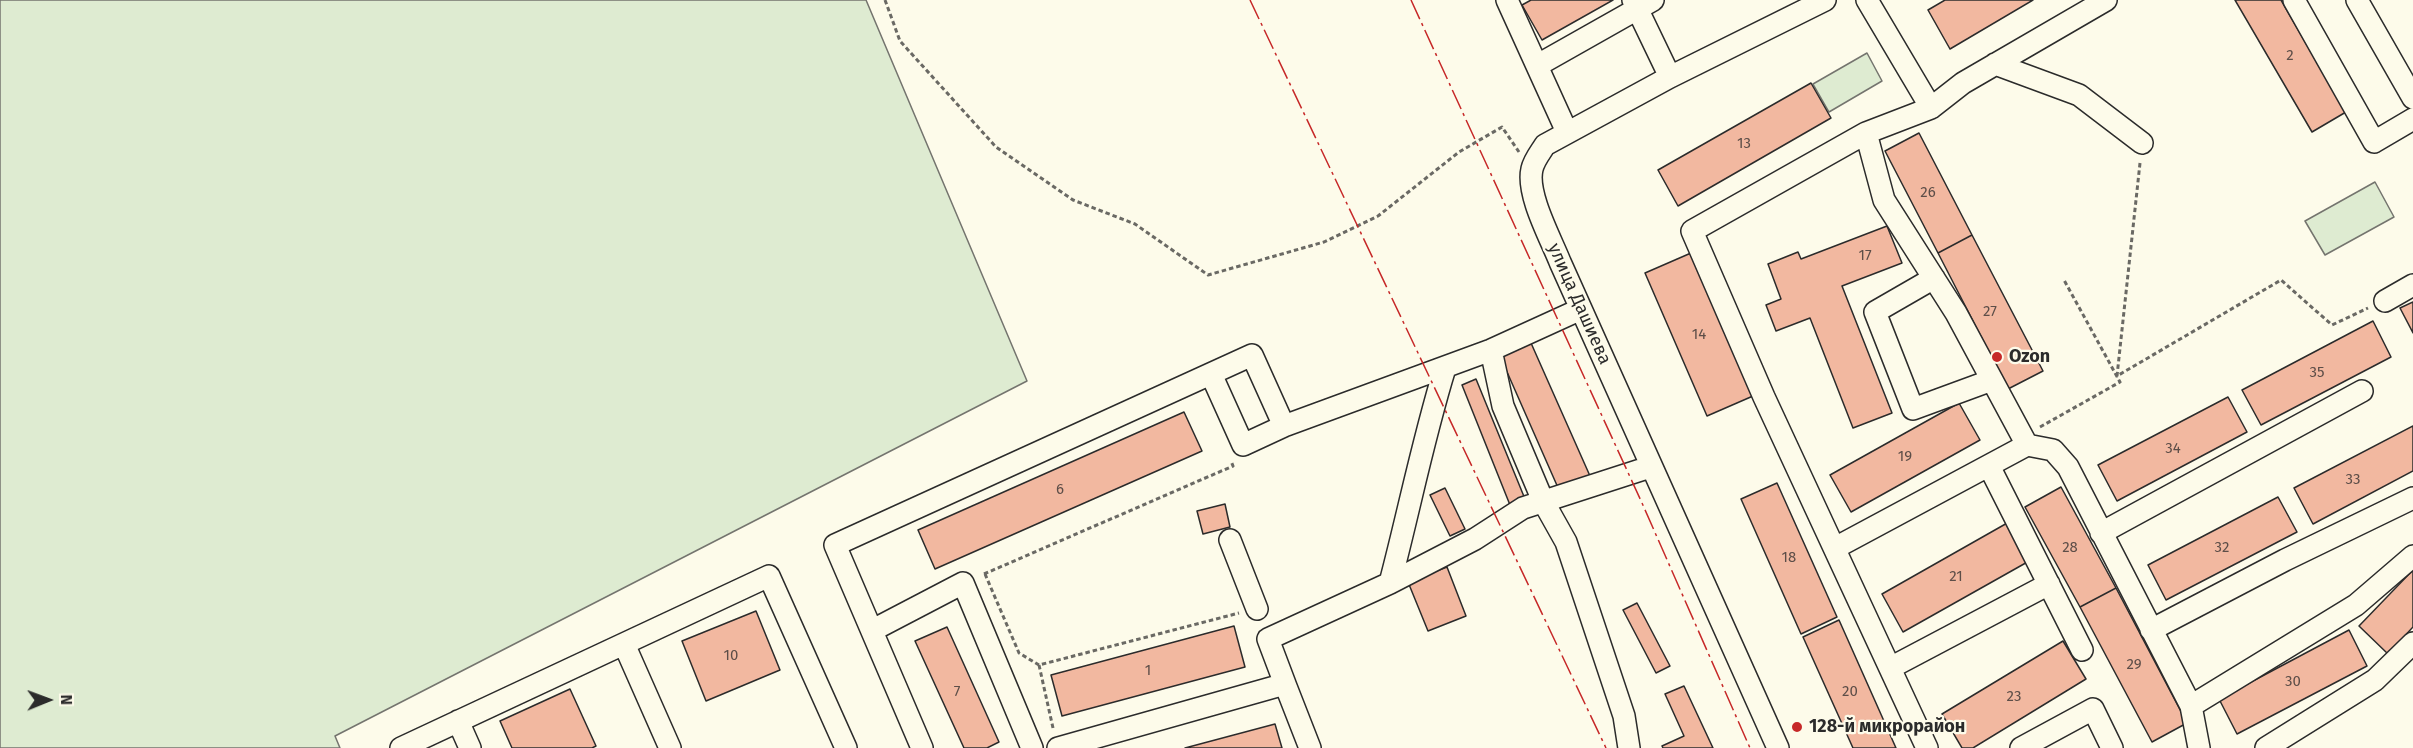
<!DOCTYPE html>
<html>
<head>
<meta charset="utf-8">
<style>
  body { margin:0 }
  #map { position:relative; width:2413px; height:748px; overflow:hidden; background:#fdfbea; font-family:"Fira Sans",sans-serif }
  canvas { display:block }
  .north { position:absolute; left:18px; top:670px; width:60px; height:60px; -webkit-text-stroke:4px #fdfbea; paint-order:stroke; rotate:89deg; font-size:16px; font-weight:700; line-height:24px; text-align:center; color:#2b2b2b }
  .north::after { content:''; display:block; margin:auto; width:21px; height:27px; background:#2b2b2b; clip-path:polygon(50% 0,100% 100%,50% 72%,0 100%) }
</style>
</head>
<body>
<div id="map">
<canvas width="2413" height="748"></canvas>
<div class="north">N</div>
</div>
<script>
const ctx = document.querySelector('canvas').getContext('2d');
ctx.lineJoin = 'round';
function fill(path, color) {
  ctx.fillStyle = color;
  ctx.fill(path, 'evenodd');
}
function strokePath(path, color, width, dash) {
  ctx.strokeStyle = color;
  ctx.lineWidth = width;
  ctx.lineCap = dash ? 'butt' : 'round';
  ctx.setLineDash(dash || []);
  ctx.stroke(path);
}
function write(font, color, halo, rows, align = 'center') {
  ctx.font = font + ' "Fira Sans",sans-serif';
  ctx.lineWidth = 4.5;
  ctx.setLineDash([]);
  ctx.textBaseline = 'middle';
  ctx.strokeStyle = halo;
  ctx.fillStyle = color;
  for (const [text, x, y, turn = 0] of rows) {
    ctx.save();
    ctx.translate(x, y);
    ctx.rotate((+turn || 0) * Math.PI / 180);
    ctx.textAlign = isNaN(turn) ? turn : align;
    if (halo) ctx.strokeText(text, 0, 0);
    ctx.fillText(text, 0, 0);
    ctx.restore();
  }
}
const green = new Path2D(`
  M0,0h866l161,381 -692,355 5,12h-340z
  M1867,53l15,28 -53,31 -16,-28z
  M2375,182l19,35 -69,38 -20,-34z`);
fill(green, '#deebd1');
strokePath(green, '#74746e', 1.5);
const building = new Path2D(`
  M1531,0h82l-71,40 -20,-35z
  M1945,0h88l-83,49 -22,-39z
  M2235,0h46l65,112 -34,20z
  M1811,83l20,35 -153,88 -20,-36z
  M1919,133l53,102 -34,18 -53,-102z
  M1887,226l15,37 -60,23 50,127 -39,15 -43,-110 -34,13 -10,-26 15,-6 -13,-35 30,-12 3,7z
  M1972,235l71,136 -35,18 -70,-136z
  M1691,253l62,143 -46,20 -62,-143z
  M2413,302v31l-13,-25z
  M2373,321l18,36 -130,68 -19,-35z
  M1531,343l59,133 -31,14 -59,-134z
  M1476,379l49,120 -15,6 -48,-120z
  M2228,397l19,35 -130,69 -19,-36z
  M1959,403l21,37 -129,72 -21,-37z
  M1184,412l18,39 -267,118 -17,-39z
  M2413,426v45l-100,53 -19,-36z
  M1777,483l60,134 -36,17 -60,-135z
  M2061,487l55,101 -36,19 -55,-100z
  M1445,488l20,41 -15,7 -20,-41z
  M2278,497l19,35 -131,68 -18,-35z
  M1225,504l5,23 -27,7 -6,-23z
  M2009,522l22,38 -128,72 -21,-38z
  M1447,567l19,49 -38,15 -20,-49z
  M2413,570v57l-25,27 -29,-28z
  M2116,588l71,135 -35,19 -72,-135z
  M1637,603l33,63 -14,7 -33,-63z
  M756,611l24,59 -74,31 -24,-60z
  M1839,620l57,128h-43l-50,-111z
  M1234,626l11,41 -183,49 -11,-41z
  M947,627l52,115 -12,6h-23l-49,-107z
  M2349,630l18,36 -130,68 -18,-35z
  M2063,641l23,38 -113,69h-11l-20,-34z
  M1684,686l29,62h-50l-1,-2 22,-10 -19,-42z
  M570,689l26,57 -4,2h-80l-12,-27z
  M1275,724l7,24h-97z`);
fill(building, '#f2b8a0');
strokePath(building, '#2b2b2b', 1.5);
const minor = new Path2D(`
  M1507,0l60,132
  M1633,0l37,77
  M1867,0l64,108 32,-25 143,-83
  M2294,0l80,142 39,-23
  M2357,0l56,98
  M1995,64l84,31 63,48
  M1538,65l115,-65
  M1866,133l-174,98 72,166 163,351
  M1934,278l-59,34 38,97 79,-29
  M2385,301l28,-16
  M1491,350l12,56 40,95 23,41 58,174 5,32
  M1211,374l32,71 41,-19 207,-76 90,-41
  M2027,445l26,5 15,17 123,239 8,42
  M1989,466l93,184
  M2101,533l261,-142
  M1230,540l27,69
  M1835,548l192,-103 -71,-132 -72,-113 -18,-67 65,-25
  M1390,583c19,-72 33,-144 55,-215
  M873,630l90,-47 69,165
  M2151,630l134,-70 128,-62
  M624,644l46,104
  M1890,668l159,-84
  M1285,684l25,64
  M2191,706l165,-101 57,-49
  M458,721l12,27
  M401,748l368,-172 77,172
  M922,748l-87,-203 417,-190 32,71
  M1058,748l227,-64 -17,-45 122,-56 85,-44 48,-31 127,-41
  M1778,748l-218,-486c-9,-23 -34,-68 -28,-93 2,-9 8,-16 13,-24l125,-68 155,-77
  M2021,748l72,-39 19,39
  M2266,748l109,-68 38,-37`);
strokePath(minor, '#2b2b2b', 24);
strokePath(new Path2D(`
  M885,0l15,41 96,106 77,53 62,24 73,51 116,-33 54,-26 81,-64 43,-25 17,25
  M2140,163l-23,213 164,-96 51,45 36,-17
  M2040,427l80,-45 -56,-102
  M984,574l249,-108 -2,-5
  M985,574l34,79 20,12
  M1053,728l-14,-63 200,-52`), '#6a6964', 3, [4.5, 3]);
strokePath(minor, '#fdfbea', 21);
strokePath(new Path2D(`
  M1250,0l356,748
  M1411,0l231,503 108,245`), '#c62828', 1.5, [21, 4.5, 3, 4.5]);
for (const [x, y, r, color] of [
  [1997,357,6,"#c62828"],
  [1797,727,6,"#c62828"]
]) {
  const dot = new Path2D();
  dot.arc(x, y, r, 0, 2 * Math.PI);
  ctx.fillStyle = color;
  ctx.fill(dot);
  strokePath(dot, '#fdfbea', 2);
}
write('15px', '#5d4e48', null, [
  ["2",2290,56],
  ["13",1744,144],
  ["26",1928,193],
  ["17",1865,256],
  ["27",1990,312],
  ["14",1699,335],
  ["35",2317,373],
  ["34",2173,449],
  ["19",1905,457],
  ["33",2353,480],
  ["6",1060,490],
  ["28",2070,548],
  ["32",2222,548],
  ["18",1789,558],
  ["21",1956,577],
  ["10",731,656],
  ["29",2134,665],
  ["1",1148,671],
  ["30",2293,682],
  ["7",957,692],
  ["20",1850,692],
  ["23",2014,697]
]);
write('18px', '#2b2b2b', '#fdfbea', [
  ["улица Дашиева",1579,304,66]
]);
write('bold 18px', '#2b2b2b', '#fdfbea', [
  ["Ozon",2009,357],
  ["128-й микрорайон",1809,727]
], 'left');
</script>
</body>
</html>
